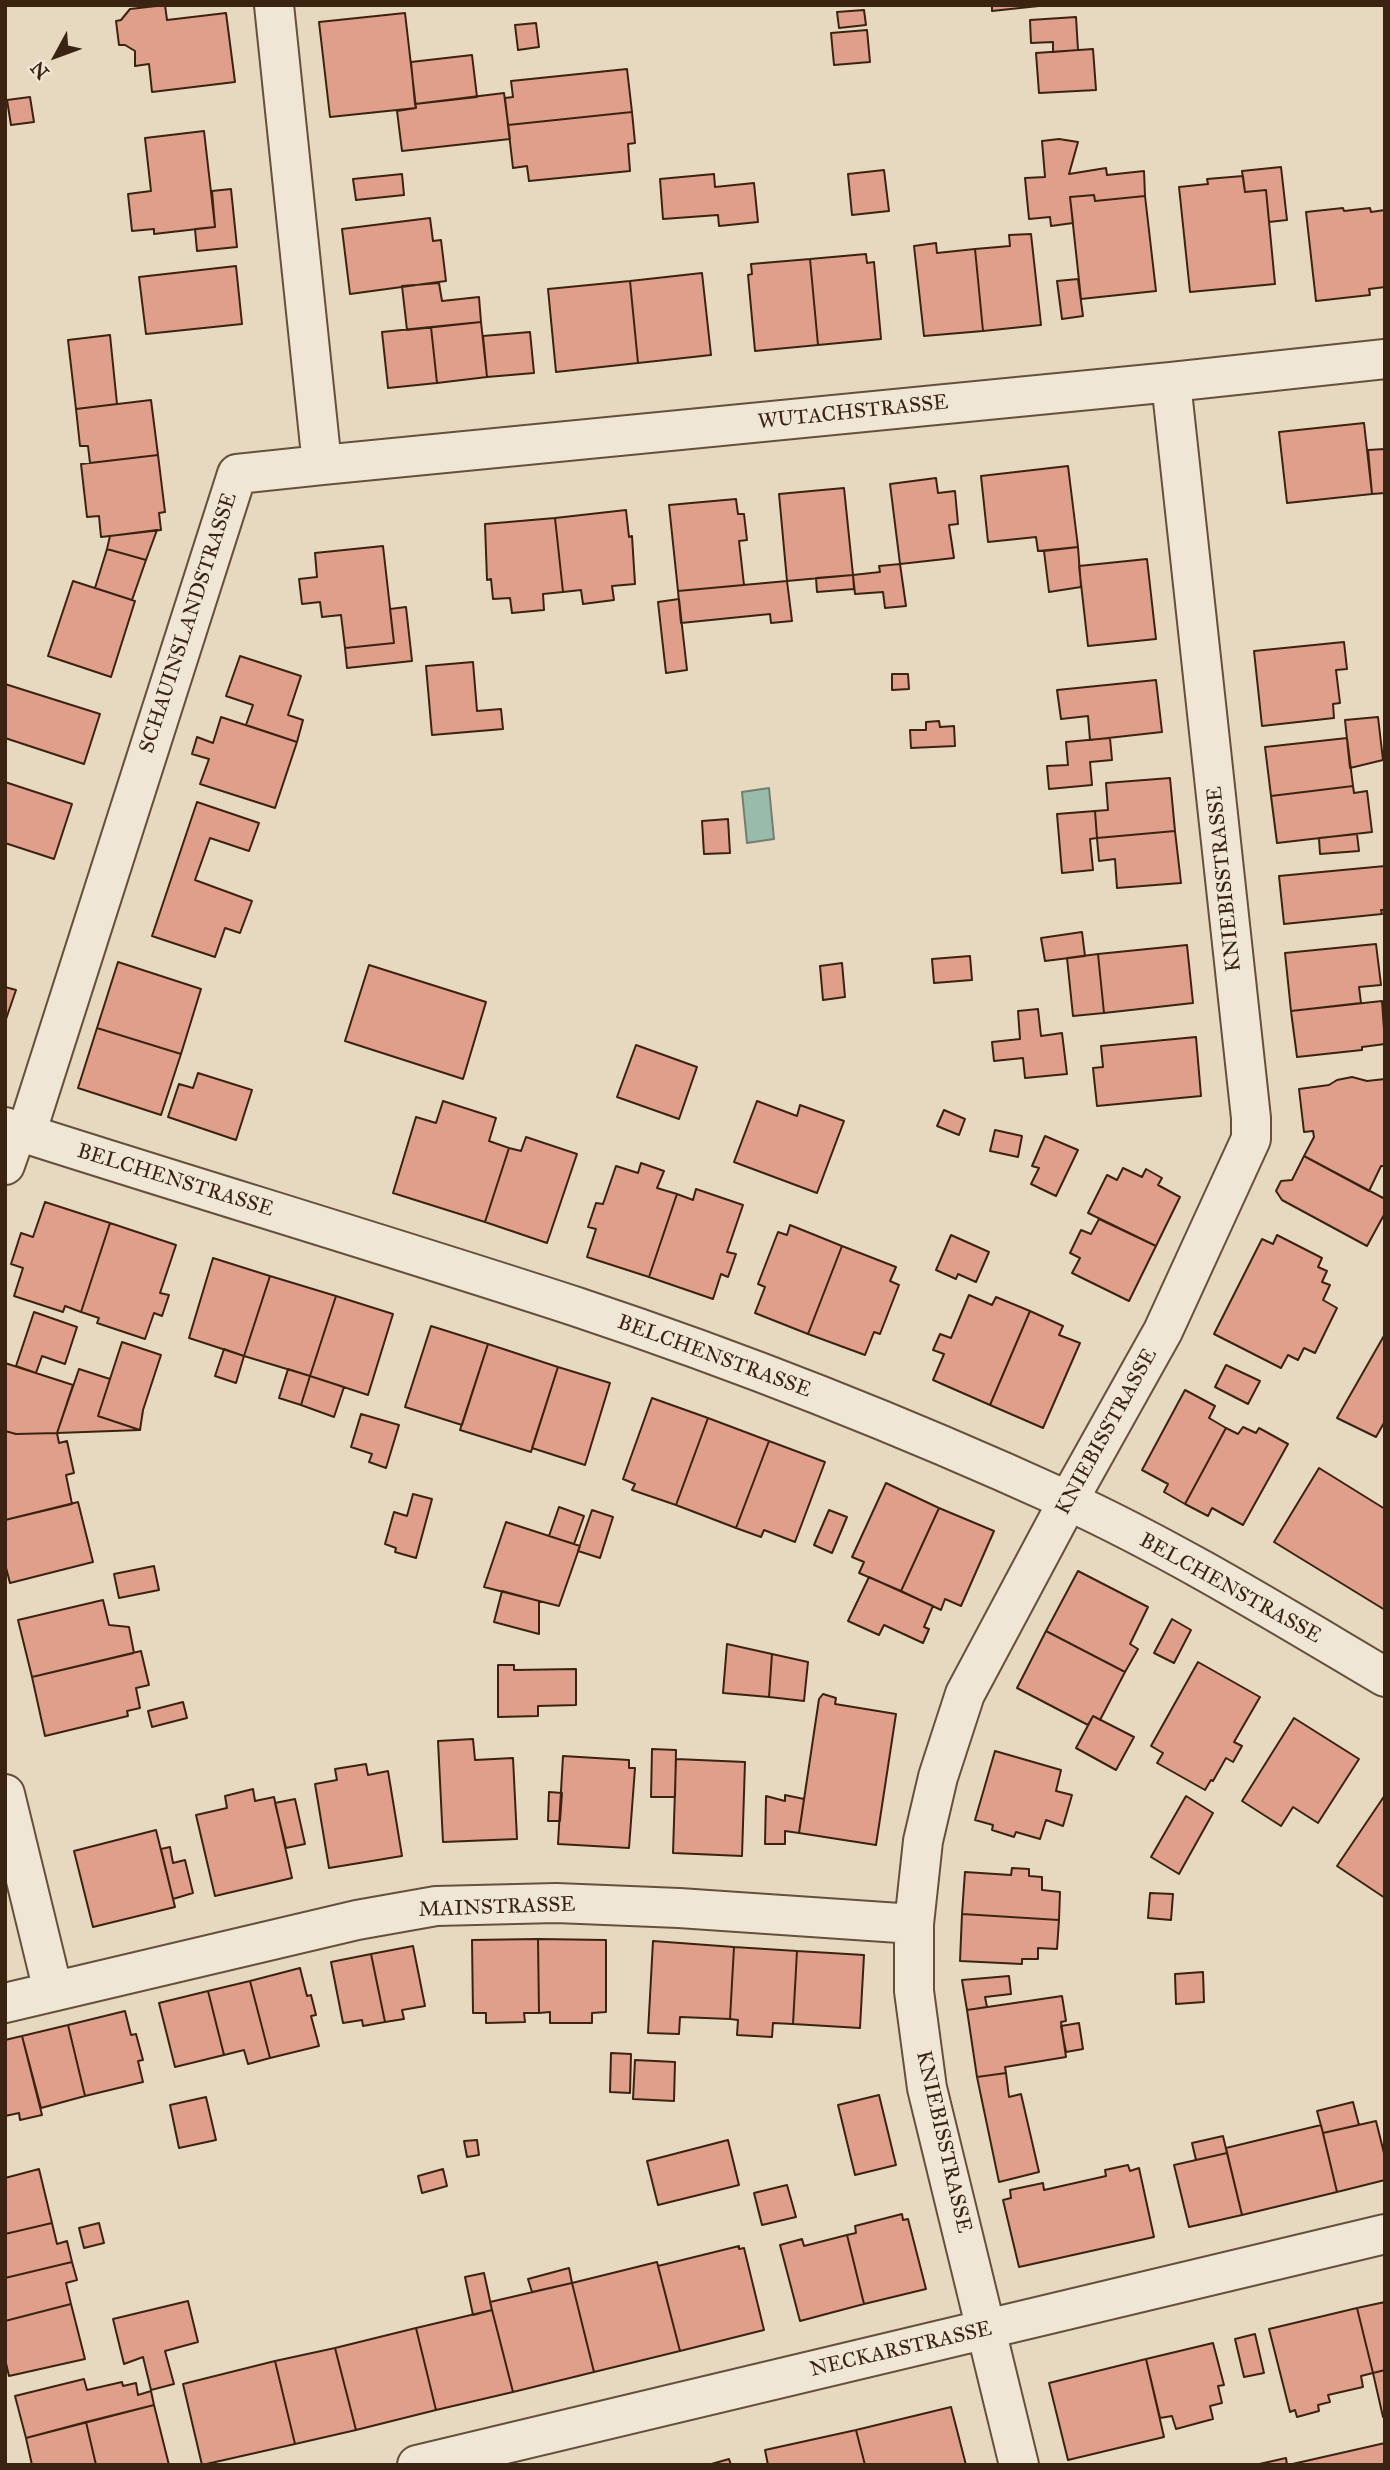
<!DOCTYPE html>
<html>
<head>
<meta charset="utf-8">
<style>
  body { margin:0 }
  #map { position:relative; width:1390px; height:2470px; overflow:hidden; background:#e7d9bf; font-family:"IM FELL Great Primer",serif }
  canvas { display:block }
  .frame { position:absolute; inset:0; border:7px solid #3b2311; pointer-events:none }
  .north { position:absolute; left:21px; top:21px; width:70px; height:70px; -webkit-text-stroke:5px #efe6d5; paint-order:stroke; rotate:229deg; font-size:19px; font-weight:700; line-height:28px; text-align:center; color:#3b2311 }
  .north::after { content:''; display:block; margin:auto; width:24px; height:32px; background:#3b2311; clip-path:polygon(50% 0,100% 100%,50% 72%,0 100%) }
</style>
</head>
<body>
<div id="map">
<canvas width="1390" height="2470"></canvas>
<div class="frame"></div>
<div class="north">N</div>
</div>
<script>
const ctx = document.querySelector('canvas').getContext('2d');
ctx.lineJoin = 'round';
function fill(path, color) {
  ctx.fillStyle = color;
  ctx.fill(path, 'evenodd');
}
function strokePath(path, color, width, dash) {
  ctx.strokeStyle = color;
  ctx.lineWidth = width;
  ctx.lineCap = dash ? 'butt' : 'round';
  ctx.setLineDash(dash || []);
  ctx.stroke(path);
}
function write(font, color, halo, rows, align = 'center') {
  ctx.font = font + ' "IM FELL Great Primer",serif';
  ctx.lineWidth = 5;
  ctx.setLineDash([]);
  ctx.textBaseline = 'middle';
  ctx.strokeStyle = halo;
  ctx.fillStyle = color;
  for (const [text, x, y, turn = 0] of rows) {
    ctx.save();
    ctx.translate(x, y);
    ctx.rotate((+turn || 0) * Math.PI / 180);
    ctx.textAlign = isNaN(turn) ? turn : align;
    if (halo) ctx.strokeText(text, 0, 0);
    ctx.fillText(text, 0, 0);
    ctx.restore();
  }
}
const water = new Path2D(`
  M769,788l5,51 -27,4 -5,-51z`);
fill(water, '#98bbac');
strokePath(water, '#737e6e', 2);
const building = new Path2D(`
  M165,5l2,15 59,-7 9,69 -83,10 -3,-28 -14,2v-15l-10,-6h-6l-3,-24 5,-1 9,-11z
  M992,5h56l-56,6z
  M864,10l2,15 -27,3 -2,-16z
  M405,13l11,95 -86,9 -11,-95z
  M1076,17l2,33 -25,2v-10l-22,1 -1,-23z
  M536,23l3,24 -21,3 -3,-25z
  M867,30l3,32 -36,3 -3,-32z
  M1093,49l3,41 -57,3 -3,-40z
  M472,55l5,42 -62,7 -4,-42z
  M627,69l5,43 -124,13 -3,-27 8,-1 -2,-16z
  M504,93l6,46 -108,12 -5,-40 19,-3 -1,-4z
  M30,97l4,25 -23,3 -4,-25z
  M632,112l3,31 -7,1 2,27 -101,10 -2,-15 -14,2 -5,-43z
  M204,131l11,96 -61,7v-5l-22,2 -4,-37 23,-3 -6,-53z
  M1059,139l19,3 -9,32 37,-6 1,7 37,-4 1,25 -50,5 -1,-6 -24,2 3,26 -22,3 -1,-9 -21,2 -4,-41 20,-1 -3,-36z
  M1281,167l6,53 -18,2 -3,-32 -21,2 -3,-21z
  M884,170l5,41 -37,4 -4,-41z
  M402,174l2,21 -48,5 -3,-21z
  M714,174l1,13 39,-4 4,39 -39,4 -1,-11 -55,4 -3,-40z
  M1243,176l2,16 21,-2 9,94 -85,8 -11,-105 29,-3 -1,-5z
  M231,189l6,58 -40,4 -2,-22 20,-2 -3,-36z
  M1094,195l1,6 50,-5 11,95 -75,8 -11,-102z
  M1343,208l1,3 26,-3 1,4 14,-2v77l-16,2 1,6 -54,6 -10,-89z
  M430,218l3,23 8,-1 5,41 -96,13 -8,-65z
  M1031,234l10,91 -58,6 -8,-82 35,-3 -1,-11z
  M936,243l1,10 38,-4 8,82 -59,5 -10,-90z
  M866,254l1,9 7,-1 7,77 -63,6 -8,-86z
  M810,259l8,86 -63,6 -7,-76 4,-1 -1,-10z
  M236,266l6,58 -96,10 -7,-57z
  M702,273l9,82 -73,8 -8,-82z
  M1078,279l5,37 -21,3 -5,-38z
  M630,281l8,82 -82,9 -8,-83z
  M439,283l3,18 37,-4 2,25 -74,8 -5,-44z
  M481,322l6,55 -50,6 -6,-56z
  M431,327l6,56 -49,5 -6,-56z
  M530,332l4,41 -47,4 -4,-41z
  M110,335l7,69 -41,5 -8,-69z
  M151,400l7,55 -68,8 -2,-17h-8l-4,-37z
  M1364,423l8,71 -85,9 -8,-71z
  M1385,449v44l-13,1 -4,-44z
  M158,455l7,57 -6,1 2,17 -60,7 -2,-21 -12,1 -6,-53z
  M1068,466l10,81 -40,4 -2,-14 -48,5 -7,-66z
  M936,478l2,15 17,-2 3,33 -9,1 5,33 -54,6 -10,-80z
  M844,488l9,87 -66,6 -8,-87z
  M736,499l2,15h6l3,26 -8,1 5,44 -66,6 -9,-86z
  M626,510l3,27 3,-1 3,48 -23,2 2,14 -31,4 -2,-14 -18,2 -8,-74z
  M555,518l8,74 -20,2 1,16 -32,3 -2,-15 -17,1 -2,-20 -4,1 -2,-56z
  M157,530l-11,30 -39,-11 3,-13z
  M383,546l11,97 -49,5 -4,-33 -19,2 -2,-15 -18,2 -3,-25 18,-2 -2,-24z
  M1078,547l3,40 -32,5 -5,-41z
  M107,549l39,11 -14,40 -37,-12z
  M1147,559l9,80 -68,7 -9,-80z
  M900,564l6,42 -21,2 -2,-16 -28,2 -2,-19 27,-3 -1,-6z
  M853,575l1,14 -37,3 -1,-14z
  M73,581l62,20 -24,76 -63,-21z
  M787,581l5,40 -21,2 -1,-9 -89,9 -3,-32z
  M679,599l8,71 -21,3 -8,-71z
  M406,607l6,54 -65,7 -2,-20 49,-5 -4,-34z
  M1344,642l3,27 -11,1 4,33 -7,1 1,14 -72,8 -8,-75z
  M240,656l61,20 -13,39 15,5 -6,22 -51,-17 7,-20 -27,-9z
  M473,662l4,49 24,-2 2,20 -71,6 -6,-69z
  M892,674h16l1,15 -17,1z
  M1156,680l6,52 -72,8 -2,-24 -27,3 -4,-29z
  M5,684l95,30 -16,50 -79,-26z
  M221,717l76,25 -22,66 -75,-24 9,-25 -17,-5 5,-17 16,6z
  M1378,717l5,43 -33,8 -5,-48z
  M939,721l1,6 14,-1 1,20 -44,2 -1,-18h16v-8z
  M1110,738l2,22 -22,2 2,23 -43,4 -2,-23 21,-1 -2,-23z
  M1347,738l6,48 -82,10 -6,-49z
  M1170,778l5,53 -78,7 -2,-27 13,-1 -2,-27z
  M5,782l67,22 -18,55 -49,-16z
  M1353,786l1,7 13,-2 5,41 -95,11 -6,-47z
  M197,802l62,21 -10,28 -39,-13 -15,42 57,21 -12,32 -15,-5 -10,29 -63,-21z
  M1095,811l2,27 -7,1 3,31 -31,3 -5,-59z
  M728,819l2,34 -26,1 -2,-33z
  M1175,831l6,52 -64,5 -2,-29 -16,2 -2,-23z
  M1357,834l2,17 -39,3 -1,-16z
  M1385,866v44h-4l1,4 -98,10 -5,-48z
  M1082,932l3,24 -40,5 -4,-23z
  M1376,944l5,41 -22,2 2,16 -70,8 -6,-58z
  M1187,945l6,58 -89,10 -6,-59z
  M1098,954l6,59 -31,3 -6,-58z
  M970,956l2,24 -38,3 -2,-24z
  M118,962l83,27 -20,65 -84,-26z
  M842,963l3,34 -22,3 -3,-34z
  M369,965l117,37 -23,77 -118,-38z
  M5,987l11,3 -11,32z
  M1382,1001l3,43 -23,3v3l-65,7 -6,-46z
  M1038,1009l3,27 21,-3 5,41 -42,4 -2,-20 -29,3 -2,-19 28,-3 -2,-28z
  M97,1028l84,26 -20,61 -83,-27z
  M1196,1037l5,59 -104,10 -4,-38 10,-1 -2,-21z
  M636,1045l61,22 -18,52 -62,-22z
  M198,1073l54,17 -16,50 -68,-23 11,-33 14,4z
  M1352,1077l15,4 18,-2v87h-4l-12,25 -65,-35 10,-19 -1,-6 -9,1 -5,-43 30,-4 8,-5z
  M443,1101l53,17 -7,23 20,7 -24,74 -92,-29 23,-76 20,6z
  M757,1101l40,15 3,-11 44,16 -27,72 -83,-31z
  M944,1110l21,9 -6,16 -22,-9z
  M995,1130l27,6 -4,21 -28,-6z
  M1045,1136l33,14 -22,46 -25,-12 8,-16 -7,-2z
  M526,1137l51,17 -30,89 -62,-21 24,-74 12,3z
  M1304,1156l81,43v14l-18,33 -85,-46 -6,-9 5,-10 11,-1z
  M641,1163l23,8 -7,17 20,6 -28,83 -62,-20 9,-28 -8,-2 8,-24 7,1 13,-38 22,7z
  M1123,1168l19,9 4,-8 16,9 -4,7 22,12 -24,49 -68,-33 19,-38 10,5z
  M696,1189l47,16 -16,47 9,2 -8,23 -7,-3 -8,25 -64,-22 28,-83 16,6z
  M45,1202l65,21 -29,89 -16,-6 -2,6 -49,-16 9,-28 -12,-4 10,-31 12,4z
  M1099,1219l57,27 -27,55 -57,-28 8,-15 -10,-5 11,-23 10,4z
  M110,1223l66,22 -16,48 9,2 -7,21 -8,-3 -9,26 -48,-16 2,-5 -18,-6z
  M790,1225l52,21 -34,88 -53,-21 10,-26 -7,-3 20,-52 9,3z
  M951,1235l38,17 -13,30 -18,-8 -2,5 -20,-9z
  M1277,1235l45,23 -4,9 9,4 -5,11 8,3 -7,15 14,8 -22,45 -11,-5 -6,12 -10,-5 -7,13 -67,-34 48,-95 11,5z
  M842,1246l54,21 -6,14 9,4 -19,49 -6,-2 -9,23 -57,-21z
  M213,1258l57,18 -26,80 -55,-18z
  M270,1276l66,20 -26,80 -66,-20z
  M969,1295l23,10 4,-8 34,14 -40,94 -57,-25 11,-26 -11,-4 7,-16 11,4z
  M336,1296l57,18 -25,81 -58,-19z
  M1030,1311l33,15 -4,9 21,8 -37,85 -53,-23z
  M34,1312l43,15 -12,37 -23,-8 -6,17 -20,-7z
  M431,1326l57,18 -26,81 -57,-18z
  M1385,1334v87l-9,16 -39,-19z
  M122,1342l39,13 -18,55 -3,20 -42,-14z
  M488,1344l70,23 -27,85 -71,-22z
  M224,1349l20,7 -8,27 -21,-7z
  M5,1363l68,22 -16,48 -41,1 -11,-3z
  M1226,1365l34,16 -12,23 -33,-17z
  M558,1367l52,16 -25,82 -53,-17z
  M79,1369l31,10 -12,37 42,14 -83,3z
  M288,1369l22,7 -9,29 -22,-7z
  M310,1376l34,11 -10,30 -33,-12z
  M1185,1390l30,16 -6,12 17,10 -41,76 -21,-12 4,-8 -26,-14z
  M652,1398l56,20 -32,87 -44,-15 3,-6 -12,-5z
  M361,1414l38,11 -13,43 -17,-6 3,-8 -21,-7z
  M708,1418l61,23 -33,87 -60,-23z
  M1243,1427l13,6 3,-5 29,16 -45,81 -31,-17 -4,8 -23,-12 41,-76 12,6z
  M5,1431l11,3 41,-1 2,10 8,-2 7,32 -8,2 6,29 -67,16z
  M769,1441l56,21 -30,80 -31,-12 -3,7 -25,-9z
  M1319,1468l66,41v101l-111,-68z
  M886,1483l53,25 -38,83 -42,-18 5,-11 -12,-5z
  M413,1494l19,5 -16,59 -21,-6 1,-4 -11,-4 9,-32 13,4z
  M78,1502l15,60 -83,21 -5,-19v-44z
  M559,1507l25,9 -10,28 -25,-8z
  M939,1508l55,23 -33,75 -16,-7 -4,11 -40,-19z
  M592,1510l21,7 -13,41 -22,-7z
  M829,1510l18,7 -15,36 -18,-8z
  M506,1522l74,24 -21,60 -75,-19z
  M154,1566l5,24 -40,8 -5,-24z
  M1078,1571l70,36 -18,37 8,5 -13,23 -79,-41z
  M869,1577l64,29 -9,21 5,2 -6,14 -39,-18 -5,10 -31,-14z
  M502,1591l37,10v33l-45,-12z
  M103,1600l6,25 20,2 5,26 -102,24 -14,-57z
  M1172,1619l19,11 -17,33 -20,-10z
  M1046,1631l79,41 -25,48 -7,-4 -5,9 -71,-37z
  M727,1644l45,10 -3,43 -46,-4z
  M141,1651l8,34 -13,3 4,20 -13,3 1,5 -83,20 -13,-59z
  M772,1654l36,8 -4,39 -35,-4z
  M1198,1662l62,35 -26,45 8,4 -9,16 -7,-4 -13,23 -2,-1 -6,10 -48,-27 6,-10 -12,-7z
  M498,1665h16v5l62,-1v36l-38,1v10l-40,1z
  M823,1694l13,4 -1,6 61,10 -20,131 -77,-12 20,-134z
  M183,1702l4,16 -35,9 -4,-16z
  M1093,1716l41,21 -18,33 -40,-22z
  M1294,1718l65,41 -41,64 -25,-16 -12,19 -39,-25z
  M473,1739l2,21 38,-2 4,81 -74,3 -5,-101z
  M652,1749l24,1 -1,47h-24z
  M995,1751l66,19 -5,21 16,4 -9,31 -17,-6 -6,19 -24,-7 -2,5 -22,-7 1,-5 -18,-5z
  M563,1756l66,4v8h6l-6,80 -71,-4z
  M676,1759l69,3 -3,94 -69,-3z
  M366,1764l2,11 20,-4 14,85 -73,12 -14,-84 22,-4 -2,-11z
  M253,1789l2,12 19,-4 18,81 -77,18 -19,-81 31,-7 -2,-12z
  M549,1792l13,1 -2,28h-12z
  M785,1795l19,4 -5,34 -14,-2v13h-20l1,-48 19,5z
  M1385,1795v103l-48,-32z
  M1186,1796l27,17 -34,61 -28,-17z
  M295,1799l10,45 -19,4 -11,-45z
  M156,1830l19,77 -82,20 -19,-76z
  M170,1847l3,16 12,-3 8,33 -20,6 -12,-50z
  M1012,1868l17,1v7l13,1v13l18,2 -1,28 -97,-6 3,-42 46,3z
  M1150,1893l23,1 -2,26 -23,-2z
  M962,1914l97,6 -2,29 -19,-1v11h-16v5l-62,-3z
  M538,1939l68,1v72l-14,1v10h-42v-11l-11,1z
  M538,1939l1,74h-15l1,9 -39,1v-10h-13l-1,-73z
  M653,1941l81,6 -4,72 -50,-2 -1,17 -31,-1z
  M413,1946l12,60 -23,4 2,9 -19,3 -14,-68z
  M734,1947l63,4 -4,73 -20,-1 -1,14 -35,-2 1,-15 -8,-1z
  M797,1951l67,4 -4,73 -67,-4z
  M371,1954l14,68 -22,4 -1,-6 -19,3 -12,-61z
  M300,1968l7,28 4,-1 5,20 -5,1 8,30 -49,12 -20,-77z
  M1203,1972l1,30 -28,2 -1,-30z
  M1009,1976l2,18 -26,3 2,10 -20,3 -5,-30z
  M250,1981l20,77 -22,6 -4,-14 -20,5 -16,-64z
  M208,1991l16,64 -49,12 -16,-64z
  M1062,1996l4,25 -5,1 5,35 -61,10 1,6 -29,4 -10,-67z
  M125,2011l6,24 5,-1 7,26 -5,1 5,21 -58,14 -17,-71z
  M1079,2023l4,26 -17,3 -5,-26z
  M68,2025l17,71 -44,12 -19,-72z
  M22,2036l20,79 -22,5 -1,-7 -14,3v-76z
  M611,2053l20,1 -1,39 -20,-1z
  M635,2060l40,2 -1,39 -41,-2z
  M1006,2073l3,24 12,-3 18,78 -40,10 -22,-105z
  M879,2095l17,70 -41,10 -17,-70z
  M206,2097l10,43 -37,8 -9,-43z
  M1353,2102l6,23 -36,8 -6,-22z
  M1376,2121l9,36v23l-48,12 -14,-59z
  M1321,2125l16,67 -95,23 -16,-67z
  M1223,2136l4,17 -31,7 -4,-17z
  M477,2140l2,15 -12,2 -3,-16z
  M728,2140l11,45 -81,20 -11,-44z
  M1227,2153l15,62 -53,12 -15,-62z
  M1128,2165l2,6 9,-3 15,69 -135,30 -16,-67 8,-2 -1,-8 33,-7 1,7 62,-14 -1,-6z
  M39,2169l13,54 -47,11v-56z
  M443,2169l4,17 -25,7 -4,-17z
  M787,2185l9,32 -34,8 -8,-32z
  M902,2214l1,6 5,-1 18,70 -62,15 -17,-69 9,-2 -1,-7z
  M52,2223l5,21 10,-3 5,21 -67,16v-44z
  M99,2223l5,20 -20,5 -5,-20z
  M847,2235l17,69 -64,17 -20,-76 22,-6 2,7z
  M739,2246v3l5,-1 20,82 -84,21 -22,-85z
  M72,2262l5,18 -11,3 5,21 -66,17v-43z
  M657,2262l23,89 -86,21 -22,-89z
  M569,2268l3,15 -40,9 -4,-13z
  M484,2273l8,37 -19,5 -8,-38z
  M572,2283l22,89 -81,20 -23,-90z
  M188,2301l10,41 -33,9 9,33 -23,6 -8,-33 -19,7 -11,-45z
  M1385,2302v68l-12,3 -16,-65z
  M71,2304l14,55 -76,17 -4,-17v-38z
  M1357,2308l16,65 -12,3 2,11 -35,8 2,7 -12,3 1,6 -22,6 -2,-7 -5,2 -21,-83z
  M492,2310l21,82 -77,18 -20,-82z
  M416,2328l20,82 -80,20 -21,-82z
  M1255,2334l9,39 -20,4 -9,-38z
  M1213,2343l11,42 -6,1 4,17 -12,3 3,13 -37,10 -4,-13 -12,2 -14,-59z
  M335,2348l21,82 -61,14 -20,-83z
  M1146,2359l18,78 -96,23 -19,-77z
  M275,2361l20,83 -93,21 -19,-81z
  M1385,2370v46l-2,1 -10,-44z
  M84,2379l3,11 35,-8 1,4 13,-3 2,12 13,-4 3,14 -128,33 -11,-42z
  M154,2405l15,60h-73l-10,-43z
  M951,2407l15,58h-101l-9,-35z
  M86,2422l10,43h-64l-6,-27z
  M856,2430l9,35h-97l-3,-15z
  M1385,2443v22h-97z
  M1286,2458l1,7h-32z
  M729,2459l2,6h-23z`);
fill(building, '#e09f8a');
strokePath(building, '#3b2311', 2);
const minor = new Path2D(`
  M322,465l849,-83 214,-23
  M5,1127c190,61 382,118 572,180 165,55 329,120 487,192 111,51 216,116 321,178
  M26,1134l211,-660 85,-9 -48,-460
  M5,1165l12,-34
  M5,1794l48,197
  M5,2003l352,-83 79,-14 120,-3 123,5 235,16
  M417,2465l968,-231
  M1019,2465l-92,-377 -13,-97v-67l9,-83 15,-64 27,-83 103,-193 95,-170 88,-192v-21l-80,-736`);
strokePath(minor, '#66503c', 42);
strokePath(minor, '#efe6d5', 38);
write('21px', '#3b2311', '#efe6d5', [
  ["WUTACHSTRASSE",853,413,-6],
  ["SCHAUINSLANDSTRASSE",189,623,-72],
  ["KNIEBISSTRASSE",1225,879,-96],
  ["BELCHENSTRASSE",175,1181,17],
  ["BELCHENSTRASSE",714,1357,20],
  ["KNIEBISSTRASSE",1107,1432,-61],
  ["BELCHENSTRASSE",1230,1589,29],
  ["MAINSTRASSE",497,1908,-2],
  ["KNIEBISSTRASSE",943,2142,77],
  ["NECKARSTRASSE",901,2350,-13]
]);
</script>
</body>
</html>
